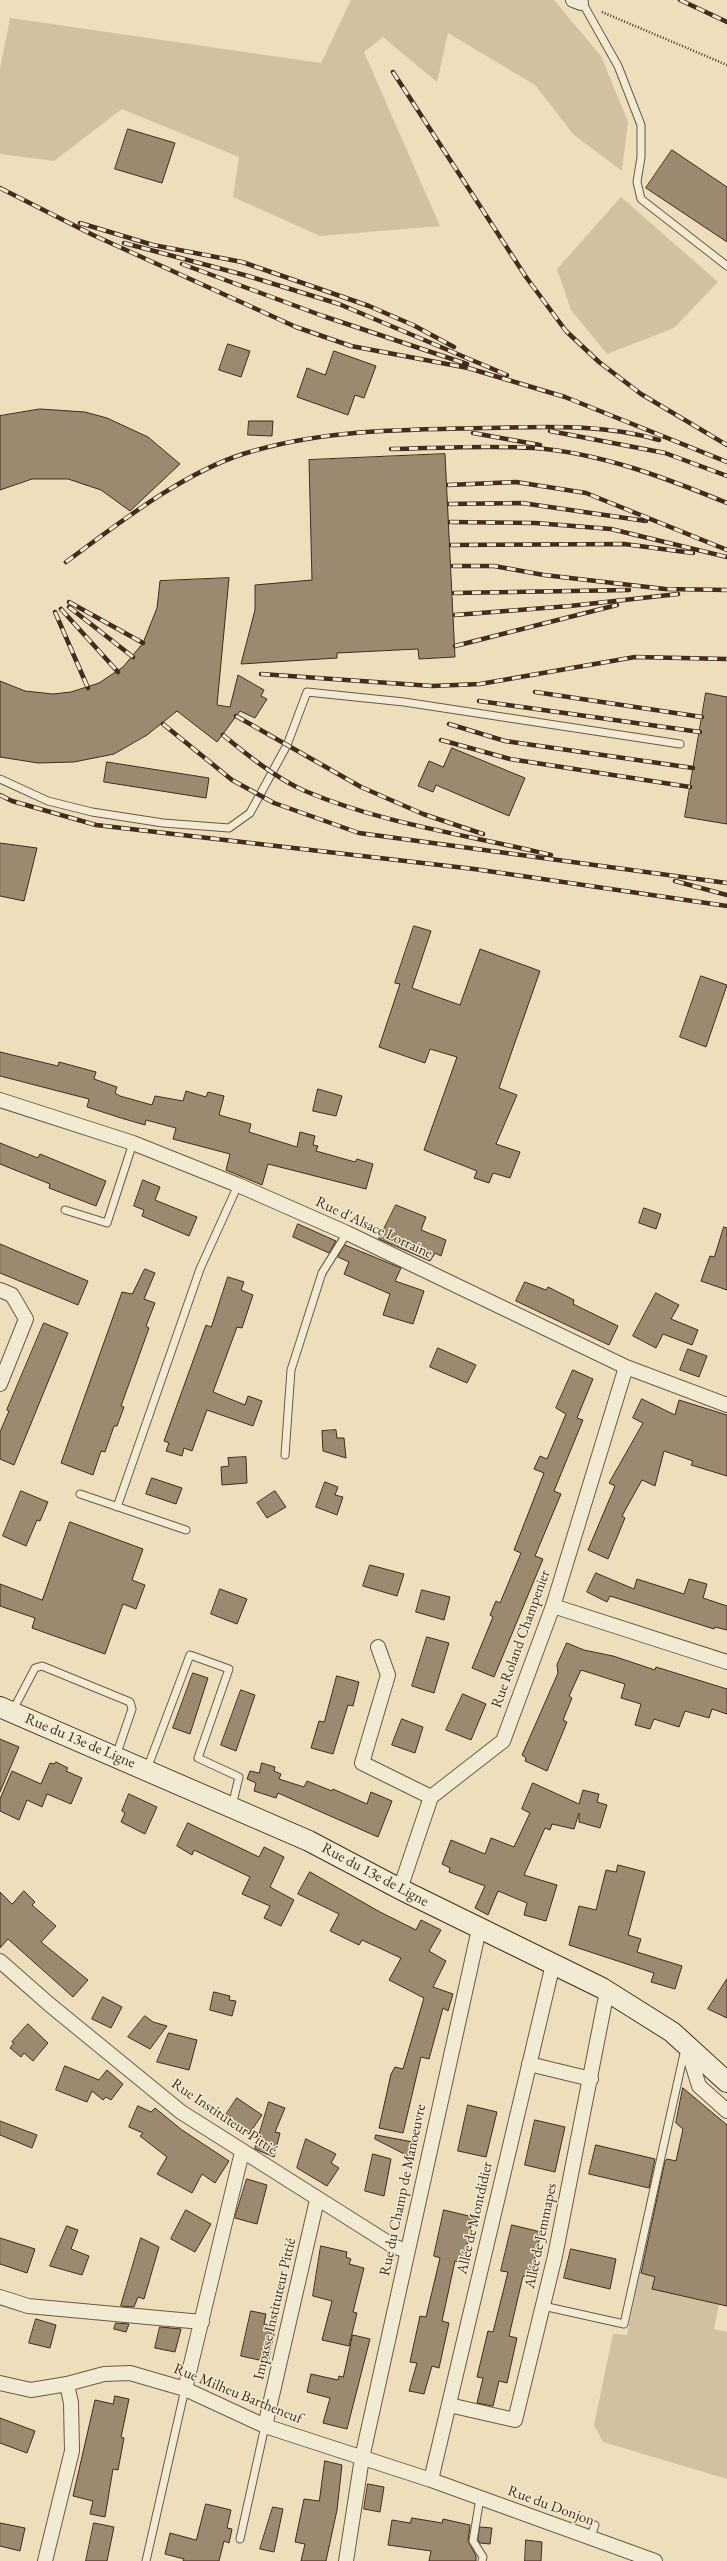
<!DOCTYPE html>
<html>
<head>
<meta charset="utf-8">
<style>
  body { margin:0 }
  canvas { display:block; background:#eddfbc }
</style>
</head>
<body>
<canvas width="727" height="2561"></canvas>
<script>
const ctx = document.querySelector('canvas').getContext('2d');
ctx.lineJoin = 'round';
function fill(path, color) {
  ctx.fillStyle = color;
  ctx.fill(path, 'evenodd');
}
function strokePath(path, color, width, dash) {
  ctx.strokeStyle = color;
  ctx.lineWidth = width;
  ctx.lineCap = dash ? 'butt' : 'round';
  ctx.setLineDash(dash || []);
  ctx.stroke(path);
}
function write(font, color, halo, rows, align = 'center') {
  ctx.font = font + ' "EB Garamond",serif';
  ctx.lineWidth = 3;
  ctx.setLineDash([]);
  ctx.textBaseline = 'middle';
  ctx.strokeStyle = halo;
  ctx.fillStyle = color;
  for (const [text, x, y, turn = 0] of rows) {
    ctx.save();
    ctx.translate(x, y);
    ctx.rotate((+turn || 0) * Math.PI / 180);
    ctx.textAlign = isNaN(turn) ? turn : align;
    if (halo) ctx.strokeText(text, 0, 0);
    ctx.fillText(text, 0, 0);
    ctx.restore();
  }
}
fill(new Path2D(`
  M351,0h203l47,56 27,66 -6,49 -48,-36 -39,-50 -87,-52 -11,49 -54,-45 -19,15 76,174 -120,10 -87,-39 6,-40 -117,-48 -68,52 -54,-7v-85l10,-51 311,45z
  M621,197l97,85 -44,46 -67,26 -36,-44 -14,-41z
  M640,2272l15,5 -3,12 67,15 -5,25 13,3v147l-124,-37 -9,-17 19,-91 14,1z`), '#d0c1a1');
const building = new Path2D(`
  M128,129l47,14 -13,40 -47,-14z
  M672,150l55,37v55l-81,-54z
  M228,344l22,7 -9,26 -22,-7z
  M334,351l42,15 -12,32 -9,-3 -7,20 -51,-18 10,-29 18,7z
  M40,409l45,3 22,6 41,19 32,27 -50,47 -29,-21 -33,-11h-36l-32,11v-74z
  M249,421h24l-1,15 -24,-1z
  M445,454l10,203 -36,2 -1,-10 -81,4v5l-96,6 14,-54v-25l57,-5 -3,-120z
  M229,578l-12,127 13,2 8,-32 26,15 -3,6 6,3 -12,19 -15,-7 -23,31 -40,-31 -30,24 -33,19 -40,8 -36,1 -38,-6v-76l25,10 28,3 18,-2 28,-9 24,-16 20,-24 14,-35 3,-27z
  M706,693l21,4v127l-42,-7z
  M452,748l73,30 -16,38 -73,-31 -3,7 -15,-6 11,-25 14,6z
  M107,762l102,16 -3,20 -102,-16z
  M0,843l37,5 -13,53 -24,-5z
  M414,926l17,5 -19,57 48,17 20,-56 60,22 -41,117 18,7 -21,49 24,8 -10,26 -17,-5 -4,10 -15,-5 3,-7 -53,-21 33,-93 -27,-8 -5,14 -46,-16 21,-63 -5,-1z
  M701,976l26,9 -21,62 -26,-10z
  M0,1052l58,14 1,-4 37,10 -2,7 23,8 -2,6 5,3 32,9 3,-9 28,5 3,-10 20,6 2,-5 16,4 -5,19 32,9 -2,8 48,15 3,-15 15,4 -2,9 5,1 -2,5 39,11 2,-3 16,5 -7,25 -98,-25 -6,21 -36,-15 4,-16 -57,-15 3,-11 -30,-8 -1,5 -24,-7 -34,-11 2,-8 -89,-23z
  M318,1089l24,7 -6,20 -23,-5z
  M0,1143l38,15 2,-4 66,27 -10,25 -47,-18 1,-4 -50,-20z
  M143,1180l17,7 -5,13 42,17 -8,19 -47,-20 2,-6 -10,-4z
  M396,1205l30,12 -5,13 25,10 -5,16 -6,-3 -5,8 -51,-22z
  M644,1208l17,6 -5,15 -17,-6z
  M298,1224l38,17 -7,12 -36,-16z
  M724,1227l3,1v62l-26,-9 9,-25 4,1z
  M0,1244l88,37 -10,24 -78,-32z
  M345,1245l56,23 -6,13 29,10 -11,33 -30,-9 7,-21 -46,-20 5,-12 -11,-5z
  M145,1269l10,4 -11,26 11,4 -9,23 3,2 -28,78 3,1 -7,19h-3l-9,26 -4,-1 -8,24 -32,-12 61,-171 10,2z
  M228,1277l16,5 -3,8 12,5 -11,33 -5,-1 -24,65 32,13 3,-9 14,5 -9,25 -46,-16 -15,41 -8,-3 -2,8 -16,-5 3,-8 -5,-2 42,-116 5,2z
  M525,1282l21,8 2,-3 26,13 -1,4 45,22 -9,19 -93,-44z
  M656,1293l23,12 -8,14 27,11 -6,15 -29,-11 -7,14 -23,-12z
  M44,1323l24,10 -54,132 -14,-6v-27l9,-21 -2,-1z
  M438,1348l38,17 -9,18 -37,-16z
  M688,1349l19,7 -8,21 -19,-7z
  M573,1370l20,9 -16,39 6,2 -29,71 7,3 -26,62 8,3 -49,118 -22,-9 21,-51 -3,-2 6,-14 4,2 21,-50 -7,-3 30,-77 -10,-4 6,-13 7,3 19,-45 -10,-6z
  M642,1399l33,16 4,-15 48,15v61l-36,-11 2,-4 -29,-10 -9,35 -13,-6 -20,36 3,2 -17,41 -20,-9 27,-64 -6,-3 34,-60 -10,-5z
  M336,1430l1,8h7l2,20 -23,-7 -1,-20z
  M246,1457l1,26 -25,2 -1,-18 8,-1 -1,-8z
  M152,1478l30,10 -6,16 -30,-10z
  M325,1482l13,5 -3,8 8,2 -6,18 -21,-8z
  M21,1491l27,11 -8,19 -3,-1 -11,26 -23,-10z
  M275,1491l11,16 -19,11 -10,-15z
  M70,1522l73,27 -11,31 13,5 -9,24 -13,-5 -18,50 -73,-26 3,-10 -35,-12v-22l42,16z
  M370,1565l34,9 -7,22 -34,-10z
  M596,1573l38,16 3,-10 47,15 5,-15 18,5 -4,14 24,8v24l-12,-3 -1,2 -104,-33 -3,6 -20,-10z
  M220,1589l27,10 -10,25 -26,-10z
  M422,1590l28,7 -6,23 -28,-8z
  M427,1637l22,6 -15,50 -22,-7z
  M567,1643l17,7 29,6 42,14 1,-3 71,22v25l-15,-5 -3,9 -24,-7 -6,16 -25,-8 -4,10 -15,-4 6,-21 -20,-6 4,-14 -44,-14 -12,26 3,2 -9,22 4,2 -20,49 -22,-10 1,-3 -4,-3 36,-82 -1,-8z
  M193,1673l15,5 -18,56 -17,-6z
  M337,1676l22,6 -6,24 -5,-1 -15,49 -22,-6 8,-27 5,1z
  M241,1690l14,5 -19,56 -15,-6z
  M463,1694l23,10 -15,36 -25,-10z
  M402,1719l21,8 -8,26 -23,-8z
  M0,1739l19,8 -19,45z
  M56,1762l12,6 -2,3 16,7 -11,26 -24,-10 -5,13 -15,-7 -8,20 -19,-9v-12l12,-28 29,13 9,-21 4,1z
  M262,1763l13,4 -1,4 7,3 -2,5 3,1 22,7 3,-6 25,10 1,-2 34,15 4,-12 21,9 -14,36 -100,-44 -2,5 -22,-7 2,-8 -9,-4 3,-8 9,2z
  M533,1783l46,21 4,-14 16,4 -2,8 10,3 -7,23 -21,-6v-9l-5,16 -22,-5 -2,6 -5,-2 -21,47 33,10 -11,36 -22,-6 3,-12 -29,-12 -10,24 -13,-7 10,-22 -36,-14 1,-4 -8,-4 9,-24 34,14 6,-16 23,9 16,-34 -8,-4z
  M129,1794l28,13 -12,27 -24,-12 4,-9 -3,-2z
  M188,1823l71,34 5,-10 20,10 -14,30 24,13 -13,26 -17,-8 6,-12 -28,-12 8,-17 -56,-27 -2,5 -15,-9z
  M618,1865l27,7 -17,63 13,4 -4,13 45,14 -7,23 -24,-7 3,-9 -85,-28 10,-39 17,4 10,-40 10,2z
  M310,1872l70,40 36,18 5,-10 20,10 -12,21 17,10 -13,26 20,7 -5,17 -5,-3 -14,51 -8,-2 -18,76 -24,-5 12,-54 4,-7 8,2 21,-71 -35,-18 12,-22 -39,-18 -3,5 -29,-14 9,-17 -41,-20z
  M24,1891l11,11 -3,3 24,21 -15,16 47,38 -15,17 -65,-58 -8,9v-56l12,12z
  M727,1979v39l-19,-9z
  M214,1992l16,4 -1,4 7,1 -4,15 -22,-6z
  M103,1997l19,10 -11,21 -19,-9z
  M145,2016l8,6 14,4 -17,23 -22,-12z
  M28,2024l20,19 -15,18 -9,-8 -3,4 -11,-9 4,-5 -2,-1z
  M169,2033l28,7 -8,30 -32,-8z
  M65,2066l34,14 8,-10 16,14 -12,16 -5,-3 -3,3 -11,-9 -5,11 -31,-12z
  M683,2088l44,37v181l-75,-17 3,-12 -14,-4 24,-112 2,-2 9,2 7,-32 -7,-6z
  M237,2098l25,17 -13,19 -25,-16z
  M269,2102l16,6 -10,24 5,1 -6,24 -19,-8z
  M468,2105l29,7 -11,45 -28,-6z
  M138,2106l13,6 4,-4 27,22 47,31 -14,22 -13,-9 -10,19 -35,-19 10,-17 -27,-21 3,-3 -14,-6z
  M535,2120l30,7 -10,45 -30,-7z
  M0,2121l37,14 -5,13 -32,-13z
  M376,2135l42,8 -4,16 -39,-20z
  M306,2139l30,15 -5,9 8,5 -12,18 -30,-18z
  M596,2145l59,14 -6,29 -60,-14z
  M373,2154l18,5 -7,37 -19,-5z
  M247,2179l20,6 -10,39 -22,-6z
  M186,2210l25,14 -16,28 -24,-13z
  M444,2210l29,7 -10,46 -8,-2 -13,60 7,2 -10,45 -7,-2 -8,28 -15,-3 8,-28 -7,-1 10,-46 6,1 14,-59 -6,-2z
  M512,2225l29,7 -10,45 -8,-1 -14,60 8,2 -10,45 -8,-2 -6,25 -16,-3 6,-25 -6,-1 11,-46 5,1 15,-60 -7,-1z
  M67,2226l11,4 -7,19 18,7 -7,19 -32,-9z
  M0,2238l35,11 -8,24 -27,-9z
  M141,2238l18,9 -15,52 -6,-2 -4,10 -13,-1z
  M321,2246l26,6 -1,5 5,2 -2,5 15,4 -11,44 4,1 -8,33 -27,-6 10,-39 -19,-5z
  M571,2249l45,10 -6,30 -46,-11z
  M251,2311l15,3 -2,10 12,2 -8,36 -27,-6z
  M36,2319l20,6 -6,23 -21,-5z
  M116,2323l13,1 -3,8 -12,-3z
  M160,2327l21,2 -6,23 -20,-4z
  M353,2335l17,4 -23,90 -24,-6 7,-25 -23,-6 4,-18 27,6 1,-4 4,1z
  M115,2396l14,3 -8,38 3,1 -6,32 -5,-1 -8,48 -15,-3 3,-13 -20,-5 22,-96 18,4z
  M0,2418l35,13 -8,22 -27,-10z
  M325,2461l17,4 -5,45 -11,51h-25l4,-17 -10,-2 9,-43 15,2z
  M368,2484l16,3 -4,25 -16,-3z
  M206,2504l25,6 -4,18 5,1 -3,14 -5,-2 -5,20h-36l1,-2 -19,-5 5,-21 26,7z
  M273,2507l10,2 -9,43 -14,-3z
  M412,2518l30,5 1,-4 27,6 -2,16 8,15v5h-47l2,-10 -43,-6 4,-25 18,3z
  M0,2523l25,5 -5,23 -20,-5z
  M94,2523l20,4 -7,34h-21z
  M480,2527l12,1 -2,16 -10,-1 -2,-3z
  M526,2540l16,2 -1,19h-16z`);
fill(building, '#9b8970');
strokePath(building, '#422c1d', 1);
const service = new Path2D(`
  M582,2l36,64 23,59v32l-4,25 4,17 86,67
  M0,779l48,22 44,11 71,11 66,5 21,-15 37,-68 20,-53 97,10 276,42
  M65,1210l42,13 26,-80
  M285,1455l6,-85 31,-97 25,-40
  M80,1494l106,36
  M117,1507l83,-238 38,-84
  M12,1712l23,-44 7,-2 88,36 2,7 -16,47
  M147,1769l43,-114 39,14 -31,89 41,19 -7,29
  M543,2306l81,18 61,-275
  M480,2498l-7,43 10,16 -1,4
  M590,2538l5,-13
  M240,2539l25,-113
  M146,2561l39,-172`);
const minor = new Path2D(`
  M573,0l8,3
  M0,1100l133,43 105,42 109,48 279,134 101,38
  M0,1290l12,5 14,24 -26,65
  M553,1606l174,56
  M378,1647l10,28 -26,88 69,34
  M400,1889l31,-92 72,-56 50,-135 73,-239
  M0,1961l50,44 131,107 212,134 14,5
  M687,2047l12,39 28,25
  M529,2064l62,15
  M0,2297l28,9 174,16
  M0,2383l31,7 36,-6 37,-10 26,-1 55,16 80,37 166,54 224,81
  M185,2389l57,-237
  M449,2405l66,15 40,-164 52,-265
  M265,2426l52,-226
  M431,2480l122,-516
  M45,2561l27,-110 -1,-48 -4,-19
  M346,2561l16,-103 117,-529`);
const secondary = new Path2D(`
  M0,1707l309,134 91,48 202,99 70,44 55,50`);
strokePath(service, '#6d5945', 9);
strokePath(minor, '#6d5945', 16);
strokePath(secondary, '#422c1d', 22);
strokePath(new Path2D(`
  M602,12l125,53`), '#422c1d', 2.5, [1, 2]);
strokePath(service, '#f3ead3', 7);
strokePath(minor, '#f3ead3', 14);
strokePath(secondary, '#f3ead3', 20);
const rail = new Path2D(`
  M680,0l47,22
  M393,72l133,205 40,54 33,31 42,32 86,51
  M0,188l93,47 203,92 55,19 117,22 97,29 162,65
  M80,223l73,22 89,17 127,44 44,19 41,22
  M124,243l124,33 91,28 168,71
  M182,264l141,52 144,48
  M550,431l115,22 62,23
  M473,433l67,12
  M391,449c48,-1 96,-4 143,-1 67,5 132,30 193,55
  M448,485l68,-3 70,11 141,57
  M449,504l73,-1 124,18
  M450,522l85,1 76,6 116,28
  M451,545l173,-1 69,9
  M66,562c52,-38 115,-88 177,-108 79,-25 159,-24 241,-26 59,-1 117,-5 175,12
  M453,566h41l50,9 121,14 62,1
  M454,593l175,-3
  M69,602l74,41
  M69,607l64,50
  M61,609l57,63
  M55,612l33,76
  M455,615l115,-9 108,-12
  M455,646l162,-41
  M261,674l171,12 48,-2 155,-27 92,2
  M535,692l167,25
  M479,701l221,31
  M236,716l125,71 62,27 60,20
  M163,724l69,56 42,23 85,30 368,50
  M449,724l56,17 188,27
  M223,735c23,19 54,44 82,56 78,33 164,44 246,64
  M441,740l69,19 180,28
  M0,795l12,6 84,24 378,44 253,37
  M675,881l52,14`);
strokePath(rail, '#422c1d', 4.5);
strokePath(rail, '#f3ead3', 3, [9]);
write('15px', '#422c1d', '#f3ead3', [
  ["Rue d'Alsace Lorraine",374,1228,25],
  ["Rue Roland Champenier",521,1639,-70],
  ["Rue du 13e de Ligne",80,1741,23],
  ["Rue du 13e de Ligne",375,1875,28],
  ["Rue Instituteur Pittié",224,2117,34],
  ["Rue du Champ de Manoeuvre",403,2190,-78],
  ["Allée de Montdidier",475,2218,-77],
  ["Allée de Jemmapes",541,2236,-78],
  ["Impasse Instituteur Pittié",275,2309,-77],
  ["Rue Milheu Bartheneuf",238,2394,22],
  ["Rue du Donjon",551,2506,20]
]);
</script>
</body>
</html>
